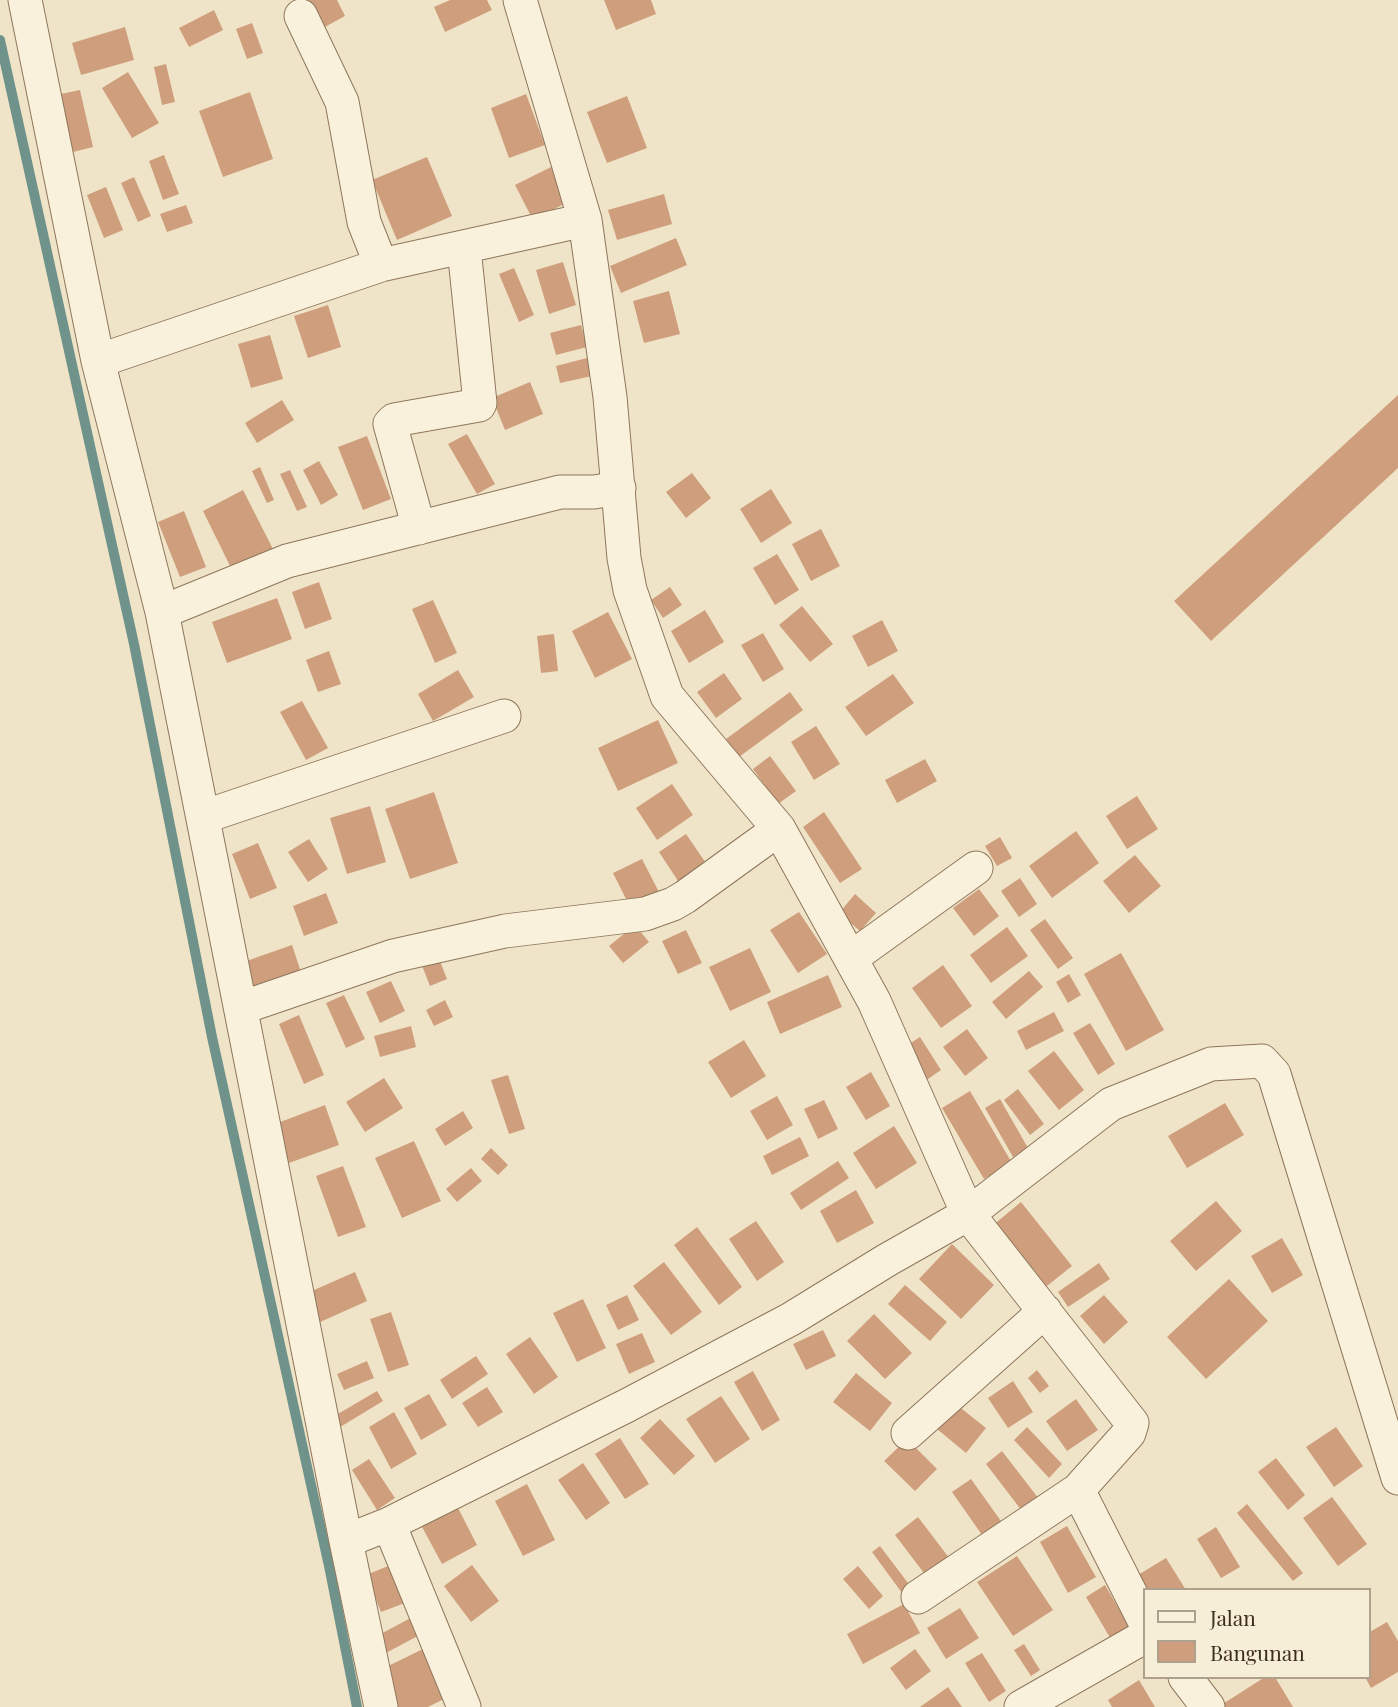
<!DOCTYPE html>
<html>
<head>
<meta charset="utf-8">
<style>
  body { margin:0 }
  #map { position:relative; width:1398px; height:1707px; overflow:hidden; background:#f0e4c8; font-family:"Playfair Display",serif }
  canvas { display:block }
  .legend { position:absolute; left:1143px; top:1588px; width:228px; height:91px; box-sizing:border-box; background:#f7eed8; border:2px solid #ada18e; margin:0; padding:9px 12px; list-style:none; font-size:21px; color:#3d2e20 }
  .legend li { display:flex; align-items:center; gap:14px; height:35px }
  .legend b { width:35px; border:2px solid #ada18e }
</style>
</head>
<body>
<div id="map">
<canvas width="1398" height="1707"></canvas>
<ul class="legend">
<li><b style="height:9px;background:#faf1dc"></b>Jalan</li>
<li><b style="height:19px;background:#cf9f7d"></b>Bangunan</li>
</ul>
</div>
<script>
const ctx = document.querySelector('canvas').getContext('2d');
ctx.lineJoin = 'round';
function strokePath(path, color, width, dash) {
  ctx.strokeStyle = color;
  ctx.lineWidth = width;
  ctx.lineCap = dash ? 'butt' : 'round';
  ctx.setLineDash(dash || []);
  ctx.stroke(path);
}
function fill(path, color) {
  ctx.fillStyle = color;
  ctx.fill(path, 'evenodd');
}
strokePath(new Path2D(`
  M0,40l134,604 78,393 117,529 28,141`), '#6f938a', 10);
fill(new Path2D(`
  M309,0h28l8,16 -22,12z
  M450,0h37l5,10 -47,22 -11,-25z
  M604,0h47l5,14 -40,16z
  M214,10l9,20 -34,17 -10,-19z
  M252,23l11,30 -16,6 -11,-30z
  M125,27l9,33 -53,15 -9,-32z
  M166,64l9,38 -13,3 -8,-38z
  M128,72l31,51 -27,15 -30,-50z
  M80,90l13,57 -24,6 -13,-58z
  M250,92l23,67 -50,18 -24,-66z
  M526,94l19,51 -36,13 -18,-50z
  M627,96l20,52 -40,15 -20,-51z
  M164,155l15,39 -16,6 -14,-39z
  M427,157l25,59 -55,24 -25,-60z
  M551,167l17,35 -35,18 -18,-35z
  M134,177l17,39 -13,6 -17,-39z
  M106,187l17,43 -19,8 -17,-43z
  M664,194l8,30 -55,16 -9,-30z
  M186,205l7,18 -26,9 -7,-18z
  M676,238l11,27 -66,28 -11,-27z
  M563,262l13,43 -27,9 -13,-44z
  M514,268l20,47 -15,7 -20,-48z
  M669,291l11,43 -36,9 -11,-42z
  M328,305l13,42 -33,11 -14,-42z
  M581,325l6,22 -31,8 -6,-22z
  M270,335l13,44 -32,9 -13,-44z
  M587,358l5,18 -32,7 -4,-17z
  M530,382l13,32 -38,16 -13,-32z
  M1398,395v73l-187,173 -37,-40z
  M282,400l12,20 -37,23 -12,-20z
  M467,434l28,50 -18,10 -29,-50z
  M367,436l24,63 -28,11 -25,-63z
  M319,461l19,34 -17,10 -18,-35z
  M260,467l14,33 -7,3 -15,-32z
  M290,470l17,37 -10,4 -17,-37z
  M692,473l19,25 -25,20 -20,-26z
  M771,489l21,34 -31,20 -21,-34z
  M243,490l31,61 -41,21 -30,-61z
  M184,511l22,56 -26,10 -22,-55z
  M821,529l19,37 -29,15 -19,-37z
  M777,554l22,36 -24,15 -22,-37z
  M319,582l13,37 -27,10 -13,-37z
  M670,587l12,18 -19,13 -12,-18z
  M277,598l15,41 -65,24 -15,-41z
  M433,600l24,53 -22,10 -23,-54z
  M802,606l31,38 -23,18 -31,-37z
  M705,610l19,32 -35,21 -18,-32z
  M608,612l24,47 -37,19 -23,-47z
  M882,620l16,31 -30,16 -16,-31z
  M763,633l21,36 -21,13 -22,-37z
  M554,634l4,37 -17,2 -4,-37z
  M329,651l12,33 -23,8 -12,-32z
  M458,670l16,27 -41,24 -15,-27z
  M724,673l18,26 -26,19 -19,-26z
  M893,674l21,29 -48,33 -21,-29z
  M790,692l13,18 -64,47 -13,-18z
  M302,701l26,47 -22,12 -26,-48z
  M658,720l20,43 -60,28 -20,-43z
  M816,726l24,38 -26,16 -23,-38z
  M770,756l26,35 -18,13 -25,-35z
  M925,759l12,22 -40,22 -12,-23z
  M672,784l21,31 -36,25 -21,-32z
  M434,792l24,71 -48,16 -25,-70z
  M1137,796l21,33 -31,20 -21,-33z
  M370,806l16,56 -39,12 -17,-56z
  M824,812l38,57 -22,14 -37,-56z
  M1076,831l23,32 -47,35 -23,-32z
  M686,834l22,32 -28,18 -21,-32z
  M1000,837l12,21 -15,8 -12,-20z
  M309,839l19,30 -20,13 -20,-30z
  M258,843l19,45 -27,11 -18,-45z
  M1135,855l26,31 -32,27 -26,-32z
  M642,859l18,35 -29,15 -18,-36z
  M1020,878l17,26 -18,13 -18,-26z
  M979,889l20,27 -25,20 -21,-28z
  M326,893l12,30 -34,13 -11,-30z
  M855,894l21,19 -16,18 -21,-18z
  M799,912l28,42 -29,19 -28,-43z
  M1045,919l28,39 -15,11 -28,-39z
  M635,925l14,17 -26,21 -14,-17z
  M1007,927l21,29 -37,27 -21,-28z
  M686,930l16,33 -24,11 -16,-33z
  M292,945l11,33 -57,19 -11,-32z
  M750,948l21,44 -41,19 -21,-44z
  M1121,953l43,77 -38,21 -42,-77z
  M438,956l9,23 -17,7 -9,-23z
  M943,965l29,41 -31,22 -29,-40z
  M1029,971l14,16 -37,32 -14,-17z
  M1069,974l12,21 -13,8 -12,-21z
  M828,975l14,32 -62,27 -13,-32z
  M391,981l14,30 -25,12 -14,-31z
  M344,995l21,44 -19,9 -20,-45z
  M445,1000l8,17 -19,9 -8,-16z
  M1054,1012l10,19 -38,19 -9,-19z
  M299,1015l25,60 -20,9 -25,-60z
  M1090,1023l25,41 -17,11 -25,-42z
  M411,1026l5,21 -36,10 -6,-21z
  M967,1029l21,29 -23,18 -22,-29z
  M920,1037l21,33 -16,11 -22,-33z
  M744,1040l22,36 -35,22 -23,-36z
  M1054,1051l30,39 -25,20 -31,-39z
  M871,1072l19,34 -24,14 -20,-33z
  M508,1075l17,54 -16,5 -18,-54z
  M384,1078l19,30 -38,24 -19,-30z
  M1018,1089l26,35 -14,11 -26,-35z
  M970,1091l42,72 -28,16 -42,-71z
  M777,1096l16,29 -26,15 -17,-29z
  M1000,1099l28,49 -15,9 -28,-49z
  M824,1100l14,29 -20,10 -14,-30z
  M1225,1103l19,32 -57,33 -19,-32z
  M325,1105l14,40 -50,18 -14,-39z
  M463,1111l10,17 -28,18 -10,-17z
  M894,1126l23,37 -41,26 -23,-36z
  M800,1137l9,19 -37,19 -9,-19z
  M414,1141l27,60 -39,17 -27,-60z
  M491,1148l17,17 -10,10 -17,-16z
  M838,1161l11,17 -48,32 -11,-17z
  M343,1166l23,61 -28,10 -22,-61z
  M471,1168l11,13 -25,21 -11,-13z
  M856,1190l18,33 -37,20 -17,-32z
  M1216,1201l26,30 -46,40 -26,-30z
  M1021,1202l51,64 -30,24 -50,-64z
  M756,1221l28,41 -27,19 -28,-42z
  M697,1227l45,60 -23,18 -45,-60z
  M1282,1238l21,37 -31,18 -21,-37z
  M952,1244l42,41 -33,34 -42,-40z
  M664,1262l38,50 -31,23 -38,-49z
  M1099,1263l11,16 -42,28 -10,-15z
  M355,1272l12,29 -49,22 -13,-29z
  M1229,1279l39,42 -62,58 -39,-42z
  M905,1285l42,37 -17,19 -42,-37z
  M627,1295l12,25 -21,10 -12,-25z
  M1104,1295l24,27 -24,22 -24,-28z
  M583,1299l23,49 -29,14 -24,-49z
  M391,1312l18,53 -21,7 -18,-53z
  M874,1314l38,39 -27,26 -38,-38z
  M823,1330l13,26 -30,14 -13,-26z
  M642,1333l13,29 -26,12 -13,-30z
  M530,1337l28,40 -24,17 -28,-40z
  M476,1356l12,18 -36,25 -12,-19z
  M367,1361l7,17 -30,12 -7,-16z
  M1037,1370l12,16 -9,7 -12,-15z
  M753,1371l27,49 -18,11 -28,-49z
  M856,1373l36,30 -22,28 -37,-29z
  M1013,1381l20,31 -25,16 -20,-30z
  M487,1387l16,25 -25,15 -16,-24z
  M377,1391l6,10 -46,28 -6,-11z
  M429,1394l18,31 -26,15 -17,-32z
  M721,1396l29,43 -35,24 -29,-44z
  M1076,1399l22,31 -31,21 -21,-30z
  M957,1405l29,23 -20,25 -29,-24z
  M394,1412l23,42 -26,15 -22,-42z
  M660,1419l35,37 -21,19 -34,-37z
  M1027,1427l35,37 -13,14 -35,-38z
  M1336,1427l27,39 -29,21 -28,-40z
  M620,1438l29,46 -24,15 -30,-45z
  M907,1439l30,30 -22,22 -31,-30z
  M1002,1451l37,48 -17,12 -36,-47z
  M1276,1458l29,37 -17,15 -30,-38z
  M369,1459l26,39 -18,12 -25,-40z
  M583,1463l27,40 -24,17 -28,-40z
  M971,1479l30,42 -19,14 -30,-43z
  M527,1484l28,56 -32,16 -28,-55z
  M1332,1497l35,47 -29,22 -35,-48z
  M1247,1504l56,69 -10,8 -56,-68z
  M457,1506l20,39 -35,19 -21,-39z
  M918,1517l32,42 -23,18 -32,-42z
  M1067,1526l29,51 -28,16 -28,-51z
  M1216,1527l24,40 -19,11 -24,-39z
  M880,1546l31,41 -9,6 -30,-41z
  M1017,1556l36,54 -40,26 -36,-54z
  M1166,1558l20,32h-42l-11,-12z
  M398,1562l15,38 -32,12 -15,-37z
  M472,1565l27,36 -28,21 -27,-36z
  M858,1566l25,30 -14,13 -26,-30z
  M1105,1585l26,45 -19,11 -26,-44z
  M904,1604l16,29 -57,31 -16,-30z
  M960,1608l19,30 -33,21 -19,-31z
  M420,1613l9,17 -45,24 -9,-17z
  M1387,1622l11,19v31l-27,16 -6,-11h3v-44z
  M1024,1644l16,26 -9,6 -17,-26z
  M427,1647l23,49 -22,11h-30l-18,-37z
  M915,1649l16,22 -25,19 -16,-22z
  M982,1653l24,38 -17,11 -24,-39z
  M1265,1677h10l18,30h-75z
  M1139,1680l16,27h-43l-4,-7z
  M948,1687l14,20h-42z`), '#cf9f7d');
const minor = new Path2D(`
  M25,0l73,361 64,251 184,929 35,166
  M520,0l65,220 25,177 14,161 6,32 37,106 112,133 95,172 94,213 143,-110 100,-40 51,-3 12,13 124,404
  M301,16l41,86 22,120 17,43
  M98,361l283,-96 204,-45
  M419,528l-29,-104 4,-4 85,-15 1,-2 -16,-155
  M162,612l125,-51 273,-69h34l25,-4
  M203,817l301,-101
  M851,958l125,-90
  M241,1008l152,-52 112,-25 140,-17 28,-10 12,-7 94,-68
  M908,1433l137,-122
  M389,1524l75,183
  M346,1541l43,-17 237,-118 165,-87 96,-59 81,-46 164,209 -3,10 -51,57 66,130
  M918,1597l160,-107
  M1185,1677l23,30
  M1021,1707l123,-70`);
strokePath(minor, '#8d765c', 35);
strokePath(minor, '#faf1dc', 33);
</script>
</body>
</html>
